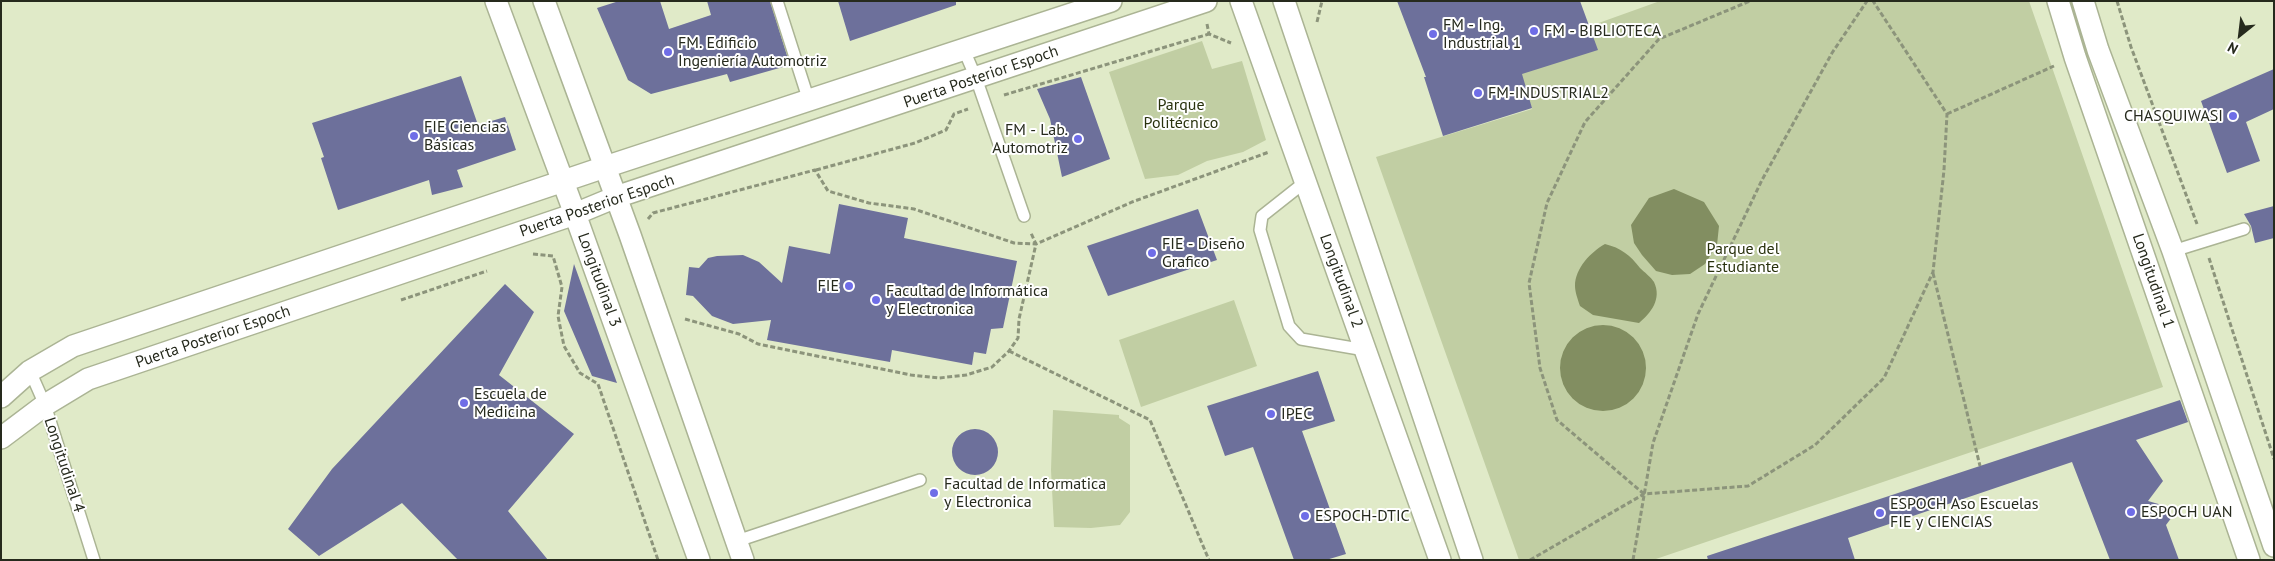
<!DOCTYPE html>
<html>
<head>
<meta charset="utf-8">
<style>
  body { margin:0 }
  #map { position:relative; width:2275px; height:561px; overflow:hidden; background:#e0eac8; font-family:"PT Sans",sans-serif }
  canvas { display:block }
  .frame { position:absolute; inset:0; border:2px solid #262a1d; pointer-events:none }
  .north { position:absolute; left:2215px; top:10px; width:50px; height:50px; -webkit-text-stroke:4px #fff; paint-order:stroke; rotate:209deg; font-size:14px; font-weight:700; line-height:20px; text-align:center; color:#262a1d }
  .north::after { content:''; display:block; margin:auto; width:18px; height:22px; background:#262a1d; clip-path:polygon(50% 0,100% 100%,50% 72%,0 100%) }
</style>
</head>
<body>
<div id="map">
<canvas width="2275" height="561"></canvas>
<div class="frame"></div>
<div class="north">N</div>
</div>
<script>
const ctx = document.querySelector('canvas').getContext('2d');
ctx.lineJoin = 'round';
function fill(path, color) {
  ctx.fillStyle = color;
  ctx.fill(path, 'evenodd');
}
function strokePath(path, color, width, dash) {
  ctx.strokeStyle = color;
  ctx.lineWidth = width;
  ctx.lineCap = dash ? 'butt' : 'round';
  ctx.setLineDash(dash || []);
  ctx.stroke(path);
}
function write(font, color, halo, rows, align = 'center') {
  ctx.font = font + ' "PT Sans",sans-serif';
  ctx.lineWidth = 4;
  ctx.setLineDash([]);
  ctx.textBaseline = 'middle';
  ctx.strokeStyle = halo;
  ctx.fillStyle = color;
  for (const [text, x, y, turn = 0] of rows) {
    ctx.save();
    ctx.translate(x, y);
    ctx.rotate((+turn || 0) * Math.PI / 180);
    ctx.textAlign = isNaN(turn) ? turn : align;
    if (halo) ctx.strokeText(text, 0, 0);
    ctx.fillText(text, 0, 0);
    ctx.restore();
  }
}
fill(new Path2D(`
  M1660,1h369l134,386 -510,173h-134l-143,-403 156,-48 -17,-56z
  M1202,41l10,28 30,-8 24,79 -23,12 -36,9 -29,14 -33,4 -36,-107z
  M1234,300l23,66 -116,41 -22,-67z
  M1053,410l66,5v3l11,7v87l-10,13 -29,3 -37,-1 -3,-57z`), '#c1cea3');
fill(new Path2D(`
  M1674,189l30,13 15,24 -2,19 -12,19 -15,10 -18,1 -16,-4 -14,-16 -8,-12 -3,-18 18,-27z
  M1605,244c16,4 25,11 35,24 4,4 11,9 14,14 8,17 -3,31 -15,41l-46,-8 -13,-9c-2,-6 -5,-14 -5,-20 0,-18 16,-34 30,-42z
  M1560 368a43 43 0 1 1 86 0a43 43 0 1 1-86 0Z`), '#828e61');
fill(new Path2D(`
  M619,1h41l9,28 42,-14 -4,-14h63l20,64 -60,17 -3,-8 -76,20 -23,-14 -31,-72z
  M838,1h118v4l-106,36z
  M1397,1h183l18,49 -76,24 10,34 -89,28 -19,-59h2z
  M2274,69v40l-28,13 14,39 -33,12 -26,-72z
  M461,76l17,49 27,-8 11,33 -59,20 6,17 -31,8 -3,-15 -91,30 -17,-52 3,-1 -12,-34z
  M1081,77l29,82 -48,18 -12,-58 -13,-30z
  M839,204l69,14 -4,20 113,23 -14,67 -12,1 -5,25 -12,-2 -2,13 -80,-15 -2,12 -123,-22 4,-20 -38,4 -21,-8 -19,-20 -7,-1 3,-28 10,1 9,-10 9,-2 26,-1 16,7 23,21 7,-37 41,8z
  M2274,206v32l-19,5 -4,-17 -7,-12z
  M1198,209l19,51 -109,36 -21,-50z
  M574,264l43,119 -25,-7 -28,-65z
  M505,284l29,28 -35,63 75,59 -66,77 40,49h-90l-56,-57 -83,53 -31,-27 44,-60z
  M1318,371l17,50 -33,10 44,123 -20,6h-32l-41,-113 -28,9 -18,-50z
  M2180,400l8,22 -52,18 27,41 -15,20 21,6 3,10 -6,8 13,35h-69l-38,-98 -224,76 7,22h-147l-1,-4z
  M952 452a23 23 0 1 1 46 0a23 23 0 1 1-46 0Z`), '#6d709b');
const lane = new Path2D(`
  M777,1l32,100
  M964,50l12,28 48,138
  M1305,182l-43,34 -2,14 29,96 12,13 64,11
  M2173,251l71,-22
  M30,371l15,34 49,155
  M737,541l183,-61`);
const street = new Path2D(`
  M496,1l79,213 124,346
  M544,1l86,234 113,325
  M1241,1l199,559
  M1284,1l188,559
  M2058,1l17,56 174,503
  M2083,1l15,49 75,201 101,295
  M1,397l29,-26 43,-25 532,-179 506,-166
  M1,438l44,-33 43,-26 487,-165 41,-17 590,-196`);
strokePath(lane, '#abb494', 14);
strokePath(street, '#abb494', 24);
strokePath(new Path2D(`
  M2117,1l14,46 66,177
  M1317,22l5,-21
  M1207,24l2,10 22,9
  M1004,95l205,-61
  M1947,114l107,-48
  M816,170l99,-27 31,-13 8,-16 14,-5
  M648,219l5,-6 162,-43 13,21 41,12 45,6 100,34 22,1 96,-42 137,-50
  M533,254l20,2 9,31 -4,29 6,30 16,27 18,11 60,176
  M2209,258l65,201
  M1933,273l47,193
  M401,300l86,-29
  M685,319l54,15 19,10 153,31 28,3 27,-3 26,-8 17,-16 9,-13 1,-19 17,-75 -5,-11
  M1009,351l141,69 59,140
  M1644,494l-87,-74 -17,-52 -11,-85 18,-80 38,-81 74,-83 91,-38
  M1530,560l114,-66 104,-8 67,-41 69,-67 49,-106 11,-102 3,-56 -74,-113
  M1633,560l20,-117 45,-129 64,-134 70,-127 35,-52`), '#8c947b', 3, [5, 2.5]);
strokePath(lane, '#fff', 11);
strokePath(street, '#fff', 21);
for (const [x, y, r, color] of [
  [1534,31,5,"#6f6de7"],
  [1433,34,5,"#6f6de7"],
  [668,52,5,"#6f6de7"],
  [1478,93,5,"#6f6de7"],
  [2233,116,5,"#6f6de7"],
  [414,136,5,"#6f6de7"],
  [1078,139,5,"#6f6de7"],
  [1152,253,5,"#6f6de7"],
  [849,286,5,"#6f6de7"],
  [876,300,5,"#6f6de7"],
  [464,403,5,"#6f6de7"],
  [1271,414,5,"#6f6de7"],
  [934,493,5,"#6f6de7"],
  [2131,512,5,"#6f6de7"],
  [1880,513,5,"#6f6de7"],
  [1305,516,5,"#6f6de7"]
]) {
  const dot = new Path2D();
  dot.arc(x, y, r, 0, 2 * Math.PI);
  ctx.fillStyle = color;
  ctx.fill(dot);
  strokePath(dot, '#fff', 2);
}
write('16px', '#262a1d', '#fff', [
  ["FM - Ing.",1443,25],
  ["Industrial 1",1443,43],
  ["FM - BIBLIOTECA",1544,31],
  ["FM. Edificio",678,43],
  ["Ingeniería Automotriz",678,61],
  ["FM-INDUSTRIAL2",1488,93],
  ["CHASQUIWASI",2223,116,"right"],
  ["FIE Ciencias",424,127],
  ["Básicas",424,145],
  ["FM - Lab.",1068,130,"right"],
  ["Automotriz",1068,148,"right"],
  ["FIE - Diseño",1162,244],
  ["Grafico",1162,262],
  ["FIE",839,286,"right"],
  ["Facultad de Informática",886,291],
  ["y Electronica",886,309],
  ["Escuela de",474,394],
  ["Medicina",474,412],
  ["IPEC",1281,414],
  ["Facultad de Informatica",944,484],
  ["y Electronica",944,502],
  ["ESPOCH Aso Escuelas",1890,504],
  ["FIE y CIENCIAS",1890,522],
  ["ESPOCH UAN",2141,512],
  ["ESPOCH-DTIC",1315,516]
], 'left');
write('16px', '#262a1d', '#fff', [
  ["Puerta Posterior Espoch",981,77,-19],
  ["Puerta Posterior Espoch",597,206,-19],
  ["Longitudinal 3",599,280,70],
  ["Longitudinal 2",1341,281,70],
  ["Longitudinal 1",2153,281,71],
  ["Puerta Posterior Espoch",213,337,-19],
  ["Longitudinal 4",64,465,72]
]);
write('16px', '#29320d', '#fff', [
  ["Parque",1181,105],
  ["Politécnico",1181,123],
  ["Parque del",1743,249],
  ["Estudiante",1743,267]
]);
</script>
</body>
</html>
